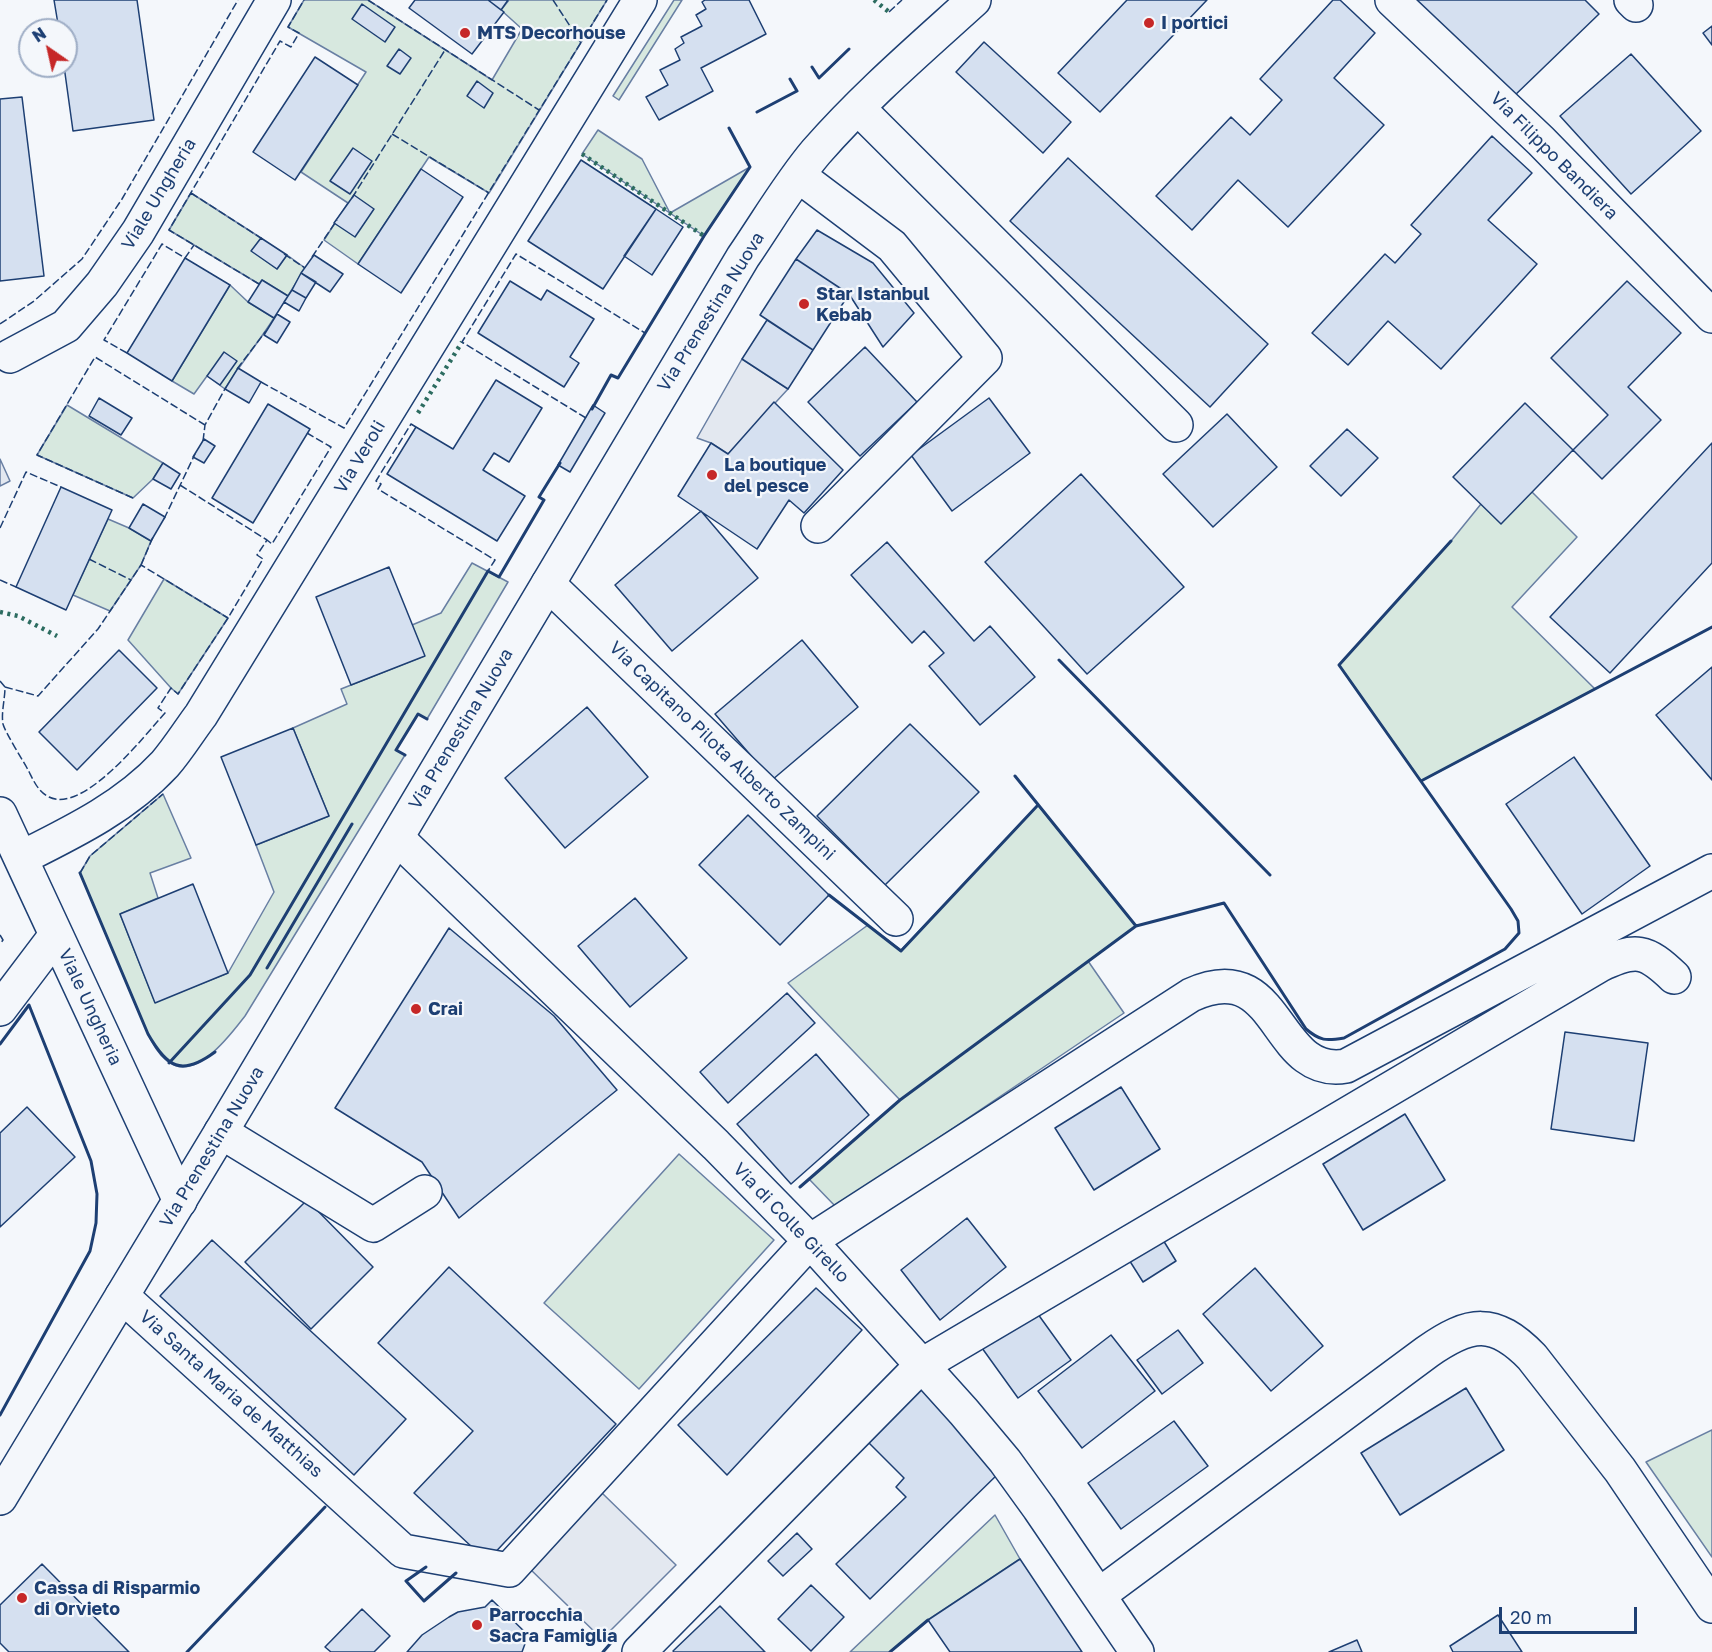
<!DOCTYPE html>
<html>
<head>
<meta charset="utf-8">
<style>
  body { margin:0 }
  #map { position:relative; width:1712px; height:1652px; overflow:hidden; background:#f4f7fb; font-family:"Golos Text",sans-serif }
  canvas { display:block }
  .north { position:absolute; left:18px; top:18px; width:60px; height:60px; box-sizing:border-box; background:#f4f7fb; border:2px solid #9eadc5; border-radius:50%; rotate:326deg; font-size:16px; font-weight:700; line-height:24px; text-align:center; color:#1d3f73 }
  .north::after { content:''; display:block; margin:auto; width:21px; height:27px; background:#c62828; clip-path:polygon(50% 0,100% 100%,50% 72%,0 100%) }
  .scale { position:absolute; left:1499px; top:1607px; width:138px; height:27px; box-sizing:border-box; border:3px solid #1d3f73; border-top:0; padding-left:8px; font-size:18px; line-height:21px; white-space:nowrap; color:#1d3f73; -webkit-text-stroke:4px #f4f7fb; paint-order:stroke }
</style>
</head>
<body>
<div id="map">
<canvas width="1712" height="1652"></canvas>
<div class="north">N</div>
<div class="scale">20 m</div>
</div>
<script>
const ctx = document.querySelector('canvas').getContext('2d');
ctx.lineJoin = 'round';
function fill(path, color) {
  ctx.fillStyle = color;
  ctx.fill(path, 'evenodd');
}
function strokePath(path, color, width, dash) {
  ctx.strokeStyle = color;
  ctx.lineWidth = width;
  ctx.lineCap = dash ? 'butt' : 'round';
  ctx.setLineDash(dash || []);
  ctx.stroke(path);
}
function write(font, color, halo, rows, align = 'center') {
  ctx.font = font + ' "Golos Text",sans-serif';
  ctx.lineWidth = 4.5;
  ctx.setLineDash([]);
  ctx.textBaseline = 'middle';
  ctx.strokeStyle = halo;
  ctx.fillStyle = color;
  for (const [text, x, y, turn = 0] of rows) {
    ctx.save();
    ctx.translate(x, y);
    ctx.rotate((+turn || 0) * Math.PI / 180);
    ctx.textAlign = isNaN(turn) ? turn : align;
    if (halo) ctx.strokeText(text, 0, 0);
    ctx.fillText(text, 0, 0);
    ctx.restore();
  }
}
const green = new Path2D(`
  M304,0h64l124,80 30,-51 -21,-19 8,-10h98l-118,193 -60,-36 -71,107 -34,-24 24,-37 -47,-31 65,-100 -78,-45z
  M674,0h8l-63,100 -6,-4z
  M598,130l44,29 28,54 80,-46 -46,69 -122,-82z
  M191,193l70,45 -9,13 25,18 10,-14 18,13 -17,28 -26,-16 -3,4 -90,-54z
  M230,285l18,17 26,16c-15,24 -34,46 -49,71l-18,-13 -13,18 -22,-13z
  M67,405l96,58 -10,16 -20,19 -96,-43z
  M1532,492l45,45 -65,70 83,82 -174,92 -82,-116 112,-124 30,-37z
  M108,519l21,9 22,13 -10,24 -31,46 -37,-16z
  M472,563l36,19 -81,137 -9,-5 -22,36 9,5 -160,261c-14,18 -50,68 -78,45 -9,-7 -14,-17 -19,-27l-68,-161 10,-17 73,-62 28,64 -41,15 8,25 -38,16 35,88 73,-29 46,-81 -18,-47 73,-29 -36,-88 54,-24 -6,-15 83,-33 -12,-31 29,-12z
  M164,579l64,39 -50,76 -7,-6 -43,-48z
  M1038,805l98,121 -48,35 36,52 -288,194 -27,-28 91,-79 -112,-117 80,-58 33,25z
  M679,1154l95,86 -135,149 -95,-86z
  M1712,1430v127l-66,-95z
  M995,1515l25,44 -92,61 -38,32h-40z`);
fill(green, '#d7e8df');
strokePath(green, '#687fa3', 1.5);
const parking = new Path2D(`
  M742,359l46,30 -60,65 -17,-11 -14,-5z
  M0,459l10,22 -10,5z
  M602,1493l74,72 -74,74 -73,-71z`);
fill(parking, '#e3e8f0');
strokePath(parking, '#687fa3', 1.5);
const building = new Path2D(`
  M54,0h83l17,120 -81,11 -9,-65h2v-36h-7z
  M415,0h73l16,12 -32,42 -63,-46z
  M488,0h20l-7,10z
  M705,0h44l17,34 -65,34 12,23 -54,29 -13,-23 22,-12 -8,-15 20,-10 -5,-11 9,-6 -3,-6 21,-11 -6,-11 10,-6 -4,-7z
  M1127,0h80l-107,112 -42,-39z
  M1333,0h7l35,33 -41,45 50,47 -96,102 -50,-47 -46,50 -36,-34 75,-79 19,18 32,-35 -22,-21z
  M1416,0h169l14,14 -87,84z
  M362,4l33,23 -10,15 -33,-23z
  M1712,26v19l-9,-12z
  M984,42l87,80 -28,31 -87,-81z
  M399,49l12,9 -11,16 -13,-8z
  M1631,54l70,77 -70,63 -71,-78z
  M315,57l43,28 -63,95 -42,-28z
  M477,81l16,12 -9,15 -17,-12z
  M22,97l22,179 -44,5v-182z
  M1492,136l40,37 -44,47 49,44 -96,105 -53,-48 -40,44 -36,-32 73,-79 10,9 26,-29 -10,-9z
  M353,148l19,13 -22,33 -20,-13z
  M1068,158l200,186 -58,63 -200,-186z
  M581,160l75,49 -53,80 -75,-48z
  M421,169l42,28 -62,96 -43,-29z
  M354,195l20,14 -19,28 -21,-14z
  M656,209l27,18 -31,48 -28,-19z
  M817,230l56,33 41,50 -31,34 -34,-53 -53,-35z
  M261,238l26,17 -10,14 -26,-18z
  M314,255l29,19 -13,18 -29,-19z
  M185,258l45,27 -58,96 -45,-28z
  M796,259l53,35 -36,56 -53,-35z
  M301,273l15,9 -10,16 -14,-8z
  M262,280l26,16 -14,22 -26,-16z
  M510,281l31,19 6,-10 47,29 -24,38 9,6 -15,24 -86,-54z
  M1627,281l54,52 -53,54 33,33 -59,59 -29,-29 35,-35 -57,-57z
  M292,290l14,8 -7,13 -15,-9z
  M277,314l13,8 -13,21 -13,-8z
  M767,320l46,30 -25,39 -46,-30z
  M865,347l52,55 -57,54 -52,-54z
  M224,352l13,9 -17,24 -13,-9z
  M238,368l23,14 -12,21 -24,-14z
  M496,380l46,28 -33,54 -15,-9 -11,17 42,26 -28,45 -110,-67 29,-47 37,22z
  M99,398l33,20 -11,17 -32,-19z
  M989,398l41,55 -78,58 -41,-56z
  M774,402l69,68 -39,43 -15,-13 -32,49 -79,-53 33,-53 17,11z
  M1525,403l48,47 -72,74 -48,-47z
  M268,404l42,25 -57,94 -41,-25z
  M593,405l12,8 -35,59 -12,-7z
  M1227,414l50,53 -64,60 -50,-53z
  M1347,429l31,29 -37,38 -31,-30z
  M204,439l11,7 -11,17 -11,-6z
  M1712,443v120l-102,110 -60,-56z
  M163,463l17,11 -9,15 -18,-10z
  M1081,474l103,113 -97,87 -102,-112z
  M61,487l51,23 -46,100 -50,-23z
  M143,504l22,13 -14,24 -22,-13z
  M701,511l57,67 -86,73 -57,-66z
  M887,542l87,99 16,-15 45,51 -55,48 -51,-59 15,-13 -20,-22 -12,12 -61,-68z
  M389,567l36,89 -74,29 -35,-88z
  M802,640l56,67 -86,73 -57,-66z
  M119,650l38,38 -80,82 -38,-38z
  M1712,667v113l-56,-65z
  M587,707l61,70 -83,71 -60,-70z
  M910,724l69,68 -94,93 -68,-69z
  M293,728l36,88 -73,29 -35,-88z
  M1574,757l76,109 -68,48 -76,-110z
  M748,815l81,80 -49,50 -81,-80z
  M193,884l35,89 -73,30 -35,-89z
  M635,898l52,60 -57,49 -52,-61z
  M449,928l105,88 63,74 -158,128 -37,-56 -87,-54z
  M787,993l28,30 -87,80 -28,-31z
  M1565,1032l83,11 -14,98 -83,-12z
  M816,1054l53,61 -78,69 -54,-60z
  M1121,1087l39,62 -66,41 -39,-62z
  M27,1107l48,50 -75,70v-94z
  M1405,1114l40,66 -82,50 -40,-66z
  M307,1200l66,67 -62,62 -66,-67z
  M967,1218l39,49 -66,53 -39,-50z
  M1160,1235l16,26 -33,21 -17,-27z
  M212,1240l194,179 -52,56 -194,-179z
  M449,1267l167,157 -129,137 -73,-68 59,-62 -95,-88z
  M1255,1268l68,78 -52,45 -68,-77z
  M816,1288l46,42 -135,145 -49,-50z
  M1035,1310l36,50 -53,38 -36,-50z
  M1178,1330l25,33 -41,31 -25,-34z
  M1111,1335l44,56 -73,57 -44,-57z
  M918,1385l83,86 -131,128 -34,-35 70,-67 -10,-10 8,-9 -40,-40z
  M1466,1388l38,62 -104,65 -39,-62z
  M1174,1421l34,45 -87,63 -33,-46z
  M797,1533l15,16 -29,27 -15,-15z
  M1020,1559l62,93h-132l-22,-32z
  M42,1564l87,88h-120l-9,-9v-38z
  M811,1585l33,32 -33,34 -33,-32z
  M492,1600l38,37 -4,4 -4,11h-115l15,-17 27,-18 9,-5 27,-5z
  M720,1606l45,46h-91l-1,-1z
  M362,1609l28,27 -16,16h-43l-6,-5z
  M1498,1615l24,37h-69l-3,-6z
  M1357,1640l5,12h-33z`);
fill(building, '#d5e0f0');
strokePath(building, '#1d3f73', 1.5);
const minor = new Path2D(`
  M1392,0l149,141 171,175
  M1631,0l5,5
  M858,108l318,317
  M799,176l93,70 93,112 -167,168
  M10,356l56,-30 36,-42 36,-52 136,-232
  M548,584l348,335
  M0,814l180,387
  M397,838l319,307 94,96 154,171 41,49 34,47 98,144
  M21,858c52,-26 104,-51 144,-94 13,-15 24,-33 36,-49l439,-715
  M0,1009l56,-74
  M221,1132l152,93 52,-33
  M122,1296l281,255 106,19 301,-329 381,-246c91,-42 81,84 155,71l366,-195
  M1099,1595l328,-243c43,-30 67,-34 105,5l88,113 92,136
  M639,1652l283,-287 678,-400c36,-17 46,-15 74,12`);
const major = new Path2D(`
  M0,1498l221,-366 522,-875c24,-35 46,-73 73,-105 48,-55 104,-103 158,-152`);
strokePath(minor, '#1d3f73', 36);
strokePath(major, '#1d3f73', 36);
strokePath(minor, '#f4f7fb', 33);
strokePath(major, '#f4f7fb', 33);
strokePath(new Path2D(`
  M874,0l15,12
  M582,154l122,82
  M418,413l44,-71
  M0,612l18,4 39,20`), '#2c6c60', 4.5, [3, 4.5]);
strokePath(new Path2D(`
  M368,0l171,110
  M553,0l28,43
  M889,12l13,-12
  M392,134l97,59
  M191,193l73,47
  M352,198l93,-148
  M284,254l21,14
  M312,257l25,-37
  M259,284l-90,-54 111,-189 11,6 8,-14 -11,-6 16,-27
  M0,324l34,-23 48,-42 40,-60 116,-199
  M127,353l-23,-13 58,-96 23,14 9,-13
  M237,369l29,-38
  M261,382l83,46 263,-428
  M586,418l-124,-76 54,-88 129,79
  M416,427l-5,-3 -35,57 5,3 -3,5 117,71 -7,11
  M203,441l2,-16 21,-38
  M180,485l87,55
  M133,498l-96,-43 58,-98 110,68
  M164,519l31,-65
  M0,528l26,-56 35,15
  M89,559l42,21
  M141,565l12,-28
  M0,580l16,7
  M0,681l5,6c0,12 -4,26 -2,37 2,8 19,35 24,44 6,11 10,23 22,29 35,17 95,-61 116,-84l-7,-5 13,-20 7,6 50,-76 35,-59 -6,-4 10,-15 5,4 59,-97 -24,-14
  M5,687l33,9 60,-67 43,-64 87,53
  M80,873l10,-17 73,-62
  M0,935l3,5 -3,4`), '#1d3f73', 1.5, [8, 3]);
strokePath(new Path2D(`
  M812,67l7,11 30,-29
  M757,112l40,-21 -7,-12
  M592,409l19,-34 7,3 86,-142 46,-69 -21,-39
  M1059,660l211,215
  M405,755l-9,-5 22,-36 9,5
  M1421,781l291,-154
  M80,873l68,161c19,33 33,43 67,18
  M829,895l72,56 137,-146
  M1136,926l88,-23 82,126c14,12 20,12 38,9l161,-89 14,-16 -1,-12 -7,-12 -172,-244 112,-124
  M267,968l85,-144
  M0,1044l29,-39 62,156 6,33 -1,29 -6,28 -90,164
  M169,1063l81,-88 238,-404 11,6 45,-77 -5,-3 21,-34
  M800,1187l100,-87 236,-174 -121,-150
  M426,1567l-20,14 18,20 32,-28
  M187,1652l138,-145
  M603,1652l7,-8
  M890,1652l38,-32`), '#1d3f73', 3);
for (const [x, y, r, color] of [
  [1149,23,6,"#c62828"],
  [465,33,6,"#c62828"],
  [804,304,6,"#c62828"],
  [712,475,6,"#c62828"],
  [416,1009,6,"#c62828"],
  [22,1598,6,"#c62828"],
  [477,1625,6,"#c62828"]
]) {
  const dot = new Path2D();
  dot.arc(x, y, r, 0, 2 * Math.PI);
  ctx.fillStyle = color;
  ctx.fill(dot);
  strokePath(dot, '#f4f7fb', 2);
}
write('bold 18px', '#1d3f73', '#f4f7fb', [
  ["I portici",1161,23],
  ["MTS Decorhouse",477,33],
  ["Star Istanbul",816,294],
  ["Kebab",816,315],
  ["La boutique",724,465],
  ["del pesce",724,486],
  ["Crai",428,1009],
  ["Cassa di Risparmio",34,1588],
  ["di Orvieto",34,1609],
  ["Parrocchia",489,1615],
  ["Sacra Famiglia",489,1636]
], 'left');
write('18px', '#1d3f73', '#f4f7fb', [
  ["Via Filippo Bandiera",1554,156,45],
  ["Viale Ungheria",159,194,-59],
  ["Via Prenestina Nuova",711,312,-58],
  ["Via Veroli",360,457,-59],
  ["Via Prenestina Nuova",461,729,-59],
  ["Via Capitano Pilota Alberto Zampini",722,751,44],
  ["Viale Ungheria",90,1007,65],
  ["Via Prenestina Nuova",212,1147,-59],
  ["Via di Colle Girello",791,1223,46],
  ["Via Santa Maria de Matthias",231,1394,42]
]);
</script>
</body>
</html>
